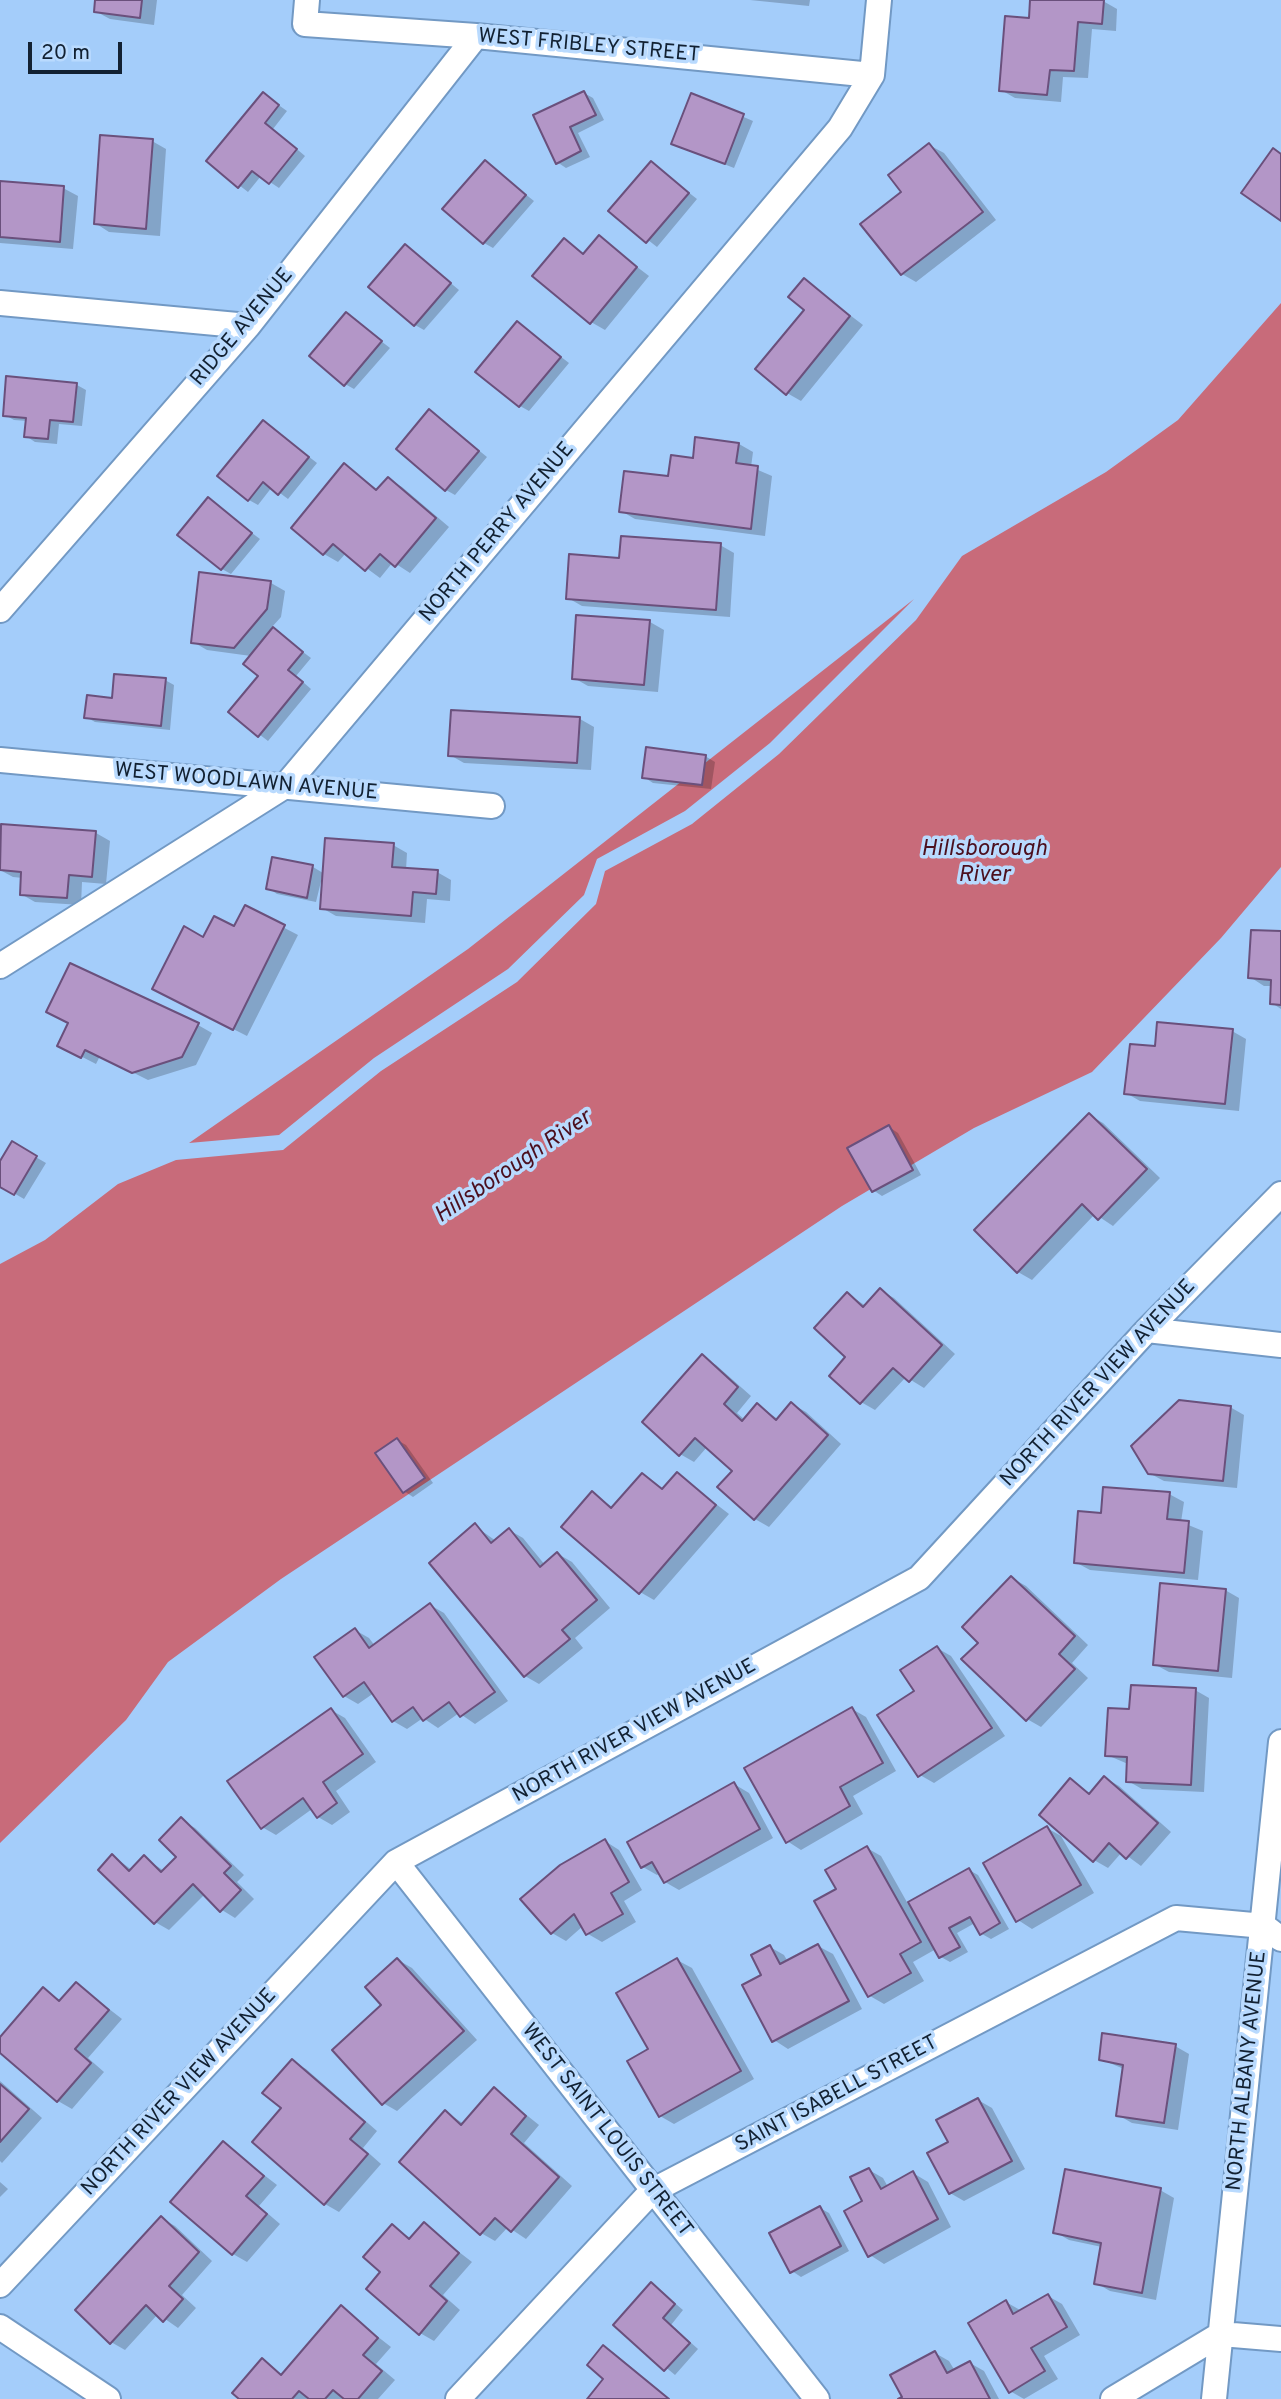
<!DOCTYPE html>
<html>
<head>
<meta charset="utf-8">
<style>
  body { margin:0 }
  #map { position:relative; width:1281px; height:2399px; overflow:hidden; background:#a4cdfa; font-family:Overpass,sans-serif }
  canvas { display:block }
  .scale { position:absolute; left:28px; top:42px; width:94px; height:32px; box-sizing:border-box; border:4px solid #122132; border-top:0; padding-left:9px; font-size:21px; line-height:24px; white-space:nowrap; color:#122132; -webkit-text-stroke:5px #b9dafe; paint-order:stroke }
</style>
</head>
<body>
<div id="map">
<canvas width="1281" height="2399"></canvas>
<div class="scale">20 m</div>
</div>
<script>
const ctx = document.querySelector('canvas').getContext('2d');
ctx.lineJoin = 'round';
function fill(path, color) {
  ctx.fillStyle = color;
  ctx.fill(path, 'evenodd');
}
function strokePath(path, color, width, dash) {
  ctx.strokeStyle = color;
  ctx.lineWidth = width;
  ctx.lineCap = dash ? 'butt' : 'round';
  ctx.setLineDash(dash || []);
  ctx.stroke(path);
}
function write(font, color, halo, rows, align = 'center') {
  ctx.font = font + ' Overpass,sans-serif';
  ctx.lineWidth = 7;
  ctx.setLineDash([]);
  ctx.textBaseline = 'middle';
  ctx.strokeStyle = halo;
  ctx.fillStyle = color;
  for (const [text, x, y, turn = 0] of rows) {
    ctx.save();
    ctx.translate(x, y);
    ctx.rotate((+turn || 0) * Math.PI / 180);
    ctx.textAlign = isNaN(turn) ? turn : align;
    if (halo) ctx.strokeText(text, 0, 0);
    ctx.fillText(text, 0, 0);
    ctx.restore();
  }
}
fill(new Path2D(`
  M1281,303v564l-60,71 -129,134 -118,56 -132,78 -561,373 -113,83 -42,58 -126,123v-579l45,-24 73,-56 58,-24 107,-10 98,-79 136,-89 79,-78 9,-33 87,-47 87,-70 137,-134 46,-64 144,-84 72,-52z
  M914,599l-144,144 -85,68 -88,48 -13,36 -76,74 -134,89 -95,77 -90,8 279,-194z`), '#c86b7a');
fill(new Path2D(`
  M97,0h60l-3,25 -44,-6 -15,-8z
  M750,0h60l-1,6z
  M1032,0l71,1 14,8 -1,22 -24,-2 -4,49 -25,-1 -2,25 -46,-4 -14,-8 30,-70z
  M584,93l9,5 11,22 -26,13 12,24 -24,11 -9,-6 -22,-46z
  M263,94l24,17 -14,18 32,27 -26,32 -18,-12 -13,16 -40,-31z
  M692,95l61,26 -19,47 -51,-20z
  M152,141l14,8 -6,87 -51,-4 -14,-9z
  M929,145l15,8 52,67 -80,62 -14,-8z
  M485,162l49,39 -41,47 -9,-5z
  M651,163l46,36 -40,48 -46,-36z
  M0,183l63,5 15,8 -5,53 -73,-6z
  M599,238l50,38 -44,54 -14,-8 -27,-81 21,13z
  M406,246l53,44 -35,40 -9,-5z
  M804,280l59,45 -62,76 -14,-8 19,-83z
  M346,314l44,34 -36,41 -9,-5z
  M517,323l52,40 -40,48 -9,-5z
  M77,385l9,5 -4,36 -23,-2 -2,20 -22,-2 -9,-6 2,-15 -14,-1 -9,-5z
  M430,411l57,46 -32,38 -9,-5z
  M264,422l53,41 -29,36 -16,-12 -14,18 -9,-5z
  M739,444l14,8 -2,15 21,9 -7,60 -130,-17 -14,-8 73,-51z
  M345,465l33,25 10,-11 14,8 47,40 -39,46 -17,-11 -13,16 -34,-25 -8,9 -14,-8z
  M208,500l52,39 -29,35 -9,-5z
  M720,545l14,8 -4,64 -148,-11 -14,-8 53,-38z
  M271,583l14,8 -4,26 -10,11 40,30 -15,18 15,13 -43,52 -38,-29 30,-36 -9,-20 -44,-6 -14,-8z
  M650,622l14,8 -6,62 -70,-6 -14,-8z
  M165,680l9,5 -4,45 -75,-8 -9,-5 28,-18z
  M453,712l127,7 14,8 -3,43 -127,-7 -14,-8z
  M705,756l10,6 -4,27 -58,-6 -9,-6z
  M2,826l94,7 14,8 -4,43 -24,-2 -1,23 -46,-3 -14,-8 2,-16 -10,-1 -13,-7z
  M393,845l14,8 -1,17 31,2 14,8 -1,21 -23,-2 -2,24 -89,-7 -14,-8z
  M274,859l39,8 10,6 -7,29 -39,-8 -9,-6z
  M246,908l52,27 -51,101 -79,-40 36,-57 31,-11z
  M1281,933v76l-9,-6 1,-17h-9l-14,-9z
  M198,1025l14,8 -16,32 -48,15 -48,-24 -4,8 -37,-19z
  M1232,1031l14,8 -7,72 -99,-10 -14,-8 30,-45z
  M1089,1115l14,8 57,55 -47,48 -18,-12 -63,66 -14,-8z
  M889,1127l9,6 23,42 -39,21 -9,-6z
  M13,1144l33,19 -22,36 -24,-14v-20z
  M880,1290l14,8 61,56 -31,34 -18,-11 -31,33 -14,-8 -13,-45v-63l18,12z
  M702,1357l14,8 35,31 -14,17 8,7 13,-15 21,15 13,-16 14,8 35,32 -72,83 -14,-8 -35,-32 14,-16 -27,-24 -13,15 -14,-8z
  M1230,1407l14,8 -7,73 -73,-7 -15,-8z
  M397,1440l9,5 27,38 -20,14 -9,-6z
  M677,1474l52,40 -75,86 -14,-8 -48,-98 22,14 28,-33 22,14z
  M1169,1494l15,8 -3,20 22,9 -5,49 -108,-10 -15,-8 27,-47z
  M475,1526l21,15 13,-11 14,8 22,27 13,-11 14,8 38,46 -35,30 8,10 -44,36 -14,-8z
  M1012,1578l14,8 62,59 -16,18 16,15 -47,49 -14,-8 -46,-76z
  M1225,1590l14,8 -7,80 -63,-6 -15,-8z
  M430,1605l14,8 64,88 -33,23 -16,-11 -21,15 -15,-10 -16,11 -14,-8 -19,-28 -16,11 -14,-8 11,-66 14,8 6,8z
  M937,1648l14,8 54,80 -71,47 -14,-8 -4,-84z
  M1195,1690l14,8 -5,94 -62,-3 -14,-8v-17l-21,-9 24,-44z
  M852,1709l14,8 30,54 -43,25 10,18 -62,36 -14,-9z
  M331,1710l14,8 31,44 -40,29 14,21 -18,13 -14,-8 -6,-8 -36,26 -14,-8z
  M1105,1778l14,8 52,46 -30,34 -19,-14 -14,16 -14,-8 -23,-79 20,13z
  M734,1784l15,9 24,45 -94,52 -14,-8 -5,-9 -3,2 -14,-8z
  M181,1820l14,8 49,47 -7,7 17,17 -19,19 -13,-8 -17,-16 -36,36 -14,-8 -42,-66 19,14 13,-12 19,13 14,-14z
  M1047,1828l14,8 33,57 -62,36 -14,-9z
  M605,1841l14,9 23,40 -18,11 12,21 -34,20 -14,-8 -5,-8 -17,15 -14,-8 -29,-34z
  M867,1848l14,8 27,48 61,-34 9,5 31,54 -18,10 -9,-5 -7,-11 -18,10 11,19 -18,10 -9,-5 -5,-8 -23,13 11,19 -40,23 -14,-8 -32,-106z
  M818,1946l15,8 29,55 -74,40 -14,-9 -10,-65 6,-28 14,8 4,7z
  M398,1960l14,8 65,72 -80,71 -14,-8 1,-97z
  M677,1960l15,8 62,111 -80,45 -14,-8 -10,-66z
  M77,1984l45,35 -34,39 16,14 -32,37 -14,-8 -58,-51v-10l43,-50 19,11z
  M1175,2046l14,8 -11,76 -46,-7 -14,-8 6,-46 -24,-10z
  M292,2061l14,8 71,62 -14,17 18,16 -42,48 -14,-8 -71,-62 29,-34z
  M0,2081l42,37 -40,45 -2,-2z
  M494,2089l45,36 -15,18 48,43 -46,53 -18,-12 -13,14 -14,-8 -35,-121 18,12z
  M978,2100l14,8 33,61 -61,32 -14,-8v-51z
  M224,2144l53,41 -18,21 21,18 -33,38 -14,-8z
  M869,2170l14,8 5,9 25,-14 15,9 23,45 -67,37 -14,-9 -5,-53z
  M0,2182l8,7 -8,8z
  M1160,2190l14,8 -18,102 -46,-9 -14,-8 6,-36 -33,-7 -14,-8z
  M820,2208l9,5 20,38 -48,26 -9,-6z
  M161,2218l14,8 37,35 -30,34 14,13 -18,20 -20,-14 -33,36 -14,-8z
  M424,2225l48,37 -29,33 17,15 -26,31 -14,-8 -37,-61 9,-46 20,13z
  M652,2284l31,26 -12,15 27,24 -23,26 -60,-50z
  M1048,2296l14,8 18,31 -36,21 14,23 -34,20 -14,-8 -4,-89 14,8z
  M341,2308l50,39 -15,17 19,16 -17,19h-136l21,-38 20,14z
  M604,2347l9,5 57,47h-81l17,-20z
  M935,2353l14,8 6,10 15,-8 14,8 15,28h-97z`), '#0003');
const building = new Path2D(`
  M95,0h47l-2,18 -46,-6z
  M1030,0h74l-2,24 -24,-2 -4,49 -24,-1 -3,25 -48,-4 6,-75 24,2z
  M584,91l12,24 -26,12 11,24 -25,13 -23,-49z
  M263,92l16,13 -14,18 32,26 -28,35 -17,-13 -14,17 -32,-27z
  M691,93l53,21 -19,50 -54,-20z
  M100,135l53,4 -7,90 -52,-5z
  M929,143l54,69 -82,63 -41,-51 41,-32 -13,-17z
  M1273,148l8,6v67l-40,-28z
  M485,160l41,35 -43,49 -41,-35z
  M651,161l38,32 -43,50 -38,-32z
  M0,181l64,5 -4,56 -60,-5z
  M599,235l38,32 -47,57 -58,-48 32,-38 19,16z
  M405,244l46,39 -37,43 -46,-39z
  M804,278l46,38 -64,79 -31,-26 49,-59 -16,-13z
  M346,312l36,29 -38,45 -35,-30z
  M517,321l44,36 -42,50 -44,-35z
  M6,376l71,7 -4,39 -23,-2 -2,19 -24,-2 2,-19 -23,-2z
  M429,409l50,42 -34,40 -49,-42z
  M263,420l46,37 -31,38 -15,-13 -15,19 -31,-25z
  M695,437l44,6 -3,20 22,3 -7,63 -132,-17 5,-41 44,5 3,-21 22,3z
  M344,463l32,27 12,-13 48,41 -41,49 -15,-13 -15,17 -32,-27 -10,11 -32,-27z
  M208,497l44,36 -31,37 -44,-35z
  M621,536l100,7 -5,67 -150,-11 3,-45 50,4z
  M199,572l72,9 -4,28 -33,39 -43,-5z
  M576,615l74,5 -6,65 -72,-6z
  M273,627l30,25 -15,18 15,12 -45,55 -30,-25 30,-36 -15,-12z
  M114,674l52,4 -5,48 -77,-8 3,-23 25,3z
  M451,710l129,7 -3,46 -129,-7z
  M646,747l60,8 -4,30 -60,-7z
  M1,824l95,7 -4,46 -23,-2 -2,23 -47,-3 1,-23 -21,-2z
  M325,838l69,5 -2,24 46,3 -2,24 -23,-2 -2,24 -91,-7z
  M272,857l41,8 -6,33 -41,-9z
  M245,905l40,20 -52,105 -81,-41 32,-63 19,11 11,-21 20,10z
  M1251,930l30,1v74l-11,-1 1,-24 -23,-2z
  M70,963l129,60 -17,34 -50,16 -47,-23 -4,8 -24,-12 11,-23 -22,-11z
  M1157,1022l76,7 -8,75 -101,-10 6,-50 25,2z
  M1089,1113l58,56 -49,51 -16,-16 -65,69 -43,-43z
  M889,1125l24,45 -41,22 -25,-44z
  M12,1141l25,15 -23,39 -14,-8v-26z
  M880,1288l62,57 -33,37 -16,-14 -33,36 -31,-28 16,-19 -31,-29 33,-36 16,15z
  M702,1354l36,33 -14,17 18,17 15,-18 19,17 15,-18 37,33 -74,85 -37,-33 15,-16 -37,-33 -16,18 -37,-34z
  M1179,1400l52,6 -8,75 -75,-7 -17,-28z
  M397,1438l28,40 -22,15 -28,-40z
  M677,1472l39,33 -77,89 -78,-67 31,-36 19,17 31,-35 20,16z
  M1103,1487l67,5 -3,27 22,2 -5,52 -110,-10 4,-52 23,2z
  M475,1523l16,20 18,-15 31,39 17,-15 40,48 -35,30 8,9 -46,38 -95,-114z
  M1011,1576l64,60 -16,18 16,15 -49,52 -65,-62 17,-16 -16,-16z
  M1160,1583l66,6 -8,82 -65,-6z
  M430,1603l65,89 -35,25 -11,-15 -26,19 -10,-14 -21,15 -28,-40 -21,15 -29,-40 41,-29 14,20z
  M937,1646l55,82 -74,49 -41,-62 37,-24 -14,-21z
  M1131,1685l65,3 -5,97 -65,-3 1,-25 -22,-1 3,-48 21,1z
  M852,1707l31,56 -43,24 10,19 -64,37 -42,-75z
  M331,1708l32,46 -40,28 14,21 -20,15 -14,-20 -42,31 -34,-48z
  M1104,1776l54,47 -32,36 -17,-16 -16,19 -54,-47 31,-37 19,16z
  M734,1782l26,47 -96,54 -12,-21 -11,6 -14,-26z
  M181,1817l50,49 -7,7 17,17 -21,22 -27,-28 -39,40 -56,-54 14,-16 17,17 15,-16 17,17 15,-15 -17,-17z
  M1047,1826l34,59 -65,37 -33,-59z
  M605,1839l24,43 -18,11 12,21 -37,21 -12,-21 -23,20 -31,-35 40,-34z
  M867,1846l54,96 -21,12 11,19 -43,24 -54,-96 22,-12 -11,-19z
  M969,1868l31,55 -20,12 -10,-18 -21,11 11,19 -21,11 -31,-56z
  M818,1944l31,57 -77,41 -30,-57 19,-10 -10,-20 19,-10 10,19z
  M397,1958l67,73 -82,74 -50,-55 49,-45 -16,-18z
  M677,1958l64,113 -82,46 -32,-56 21,-12 -32,-56z
  M76,1982l33,28 -34,39 16,14 -34,39 -57,-49v-16l43,-50 16,14z
  M1102,2033l74,11 -12,79 -48,-7 7,-51 -24,-5z
  M292,2059l73,63 -15,17 18,15 -44,51 -72,-63 29,-34 -19,-15z
  M0,2084l29,25 -29,33z
  M494,2087l32,29 -15,18 48,43 -48,55 -16,-14 -15,17 -81,-73 46,-52 16,15z
  M978,2098l34,63 -63,33 -22,-41 21,-11 -12,-22z
  M223,2141l41,35 -18,20 21,18 -35,41 -62,-53z
  M869,2168l12,21 32,-18 25,48 -70,38 -24,-46 18,-10 -12,-24z
  M1065,2169l96,19 -19,105 -48,-9 7,-41 -48,-10z
  M820,2206l21,40 -51,27 -21,-40z
  M161,2216l38,36 -30,34 14,13 -20,23 -17,-17 -36,39 -35,-34z
  M424,2222l35,31 -29,33 17,15 -28,34 -53,-46 14,-17 -17,-15 29,-33 17,15z
  M651,2282l24,22 -12,14 27,25 -26,28 -51,-46z
  M1048,2294l19,33 -36,21 14,23 -36,22 -41,-70 38,-23 7,14z
  M341,2305l37,33 -15,17 19,16 -24,28h-14l-11,-9 -8,9h-16l-10,-8 -7,8h-53l-7,-6 30,-35 19,17z
  M603,2345l66,54h-82l16,-20 -16,-14z
  M935,2351l12,22 23,-12 20,38h-92l4,-2 -12,-22z`);
fill(building, '#b396c7');
strokePath(building, '#6a507c', 2);
const street = new Path2D(`
  M307,0l-2,24 171,12 396,39
  M0,303l248,23
  M0,610l248,-284 228,-290
  M0,760l492,46
  M0,966l285,-180 555,-658 32,-53 7,-75
  M1147,1330l134,15
  M396,1862l421,537
  M0,2285l396,-423 523,-284 228,-248 134,-136
  M0,2327l108,72
  M458,2399l194,-208 524,-273 88,8 17,13
  M1113,2399l108,-65 60,5
  M1214,2399l67,-657`);
strokePath(street, '#7299c4', 28);
strokePath(street, '#fff', 24);
write('21px', '#122132', '#b9dafe', [
  ["WEST FRIBLEY STREET",589,47,5],
  ["RIDGE AVENUE",243,328,-50],
  ["NORTH PERRY AVENUE",498,533,-50],
  ["WEST WOODLAWN AVENUE",246,783,5],
  ["NORTH RIVER VIEW AVENUE",1099,1384,-47],
  ["NORTH RIVER VIEW AVENUE",635,1732,-29],
  ["NORTH ALBANY AVENUE",1248,2071,-84],
  ["NORTH RIVER VIEW AVENUE",180,2093,-47],
  ["SAINT ISABELL STREET",837,2095,-28],
  ["WEST SAINT LOUIS STREET",606,2131,52]
]);
write('italic 23px', '#4b0f1e', '#b9dafe', [
  ["Hillsborough",984,850],
  ["River",984,876],
  ["Hillsborough River",514,1168,-34]
]);
</script>
</body>
</html>
